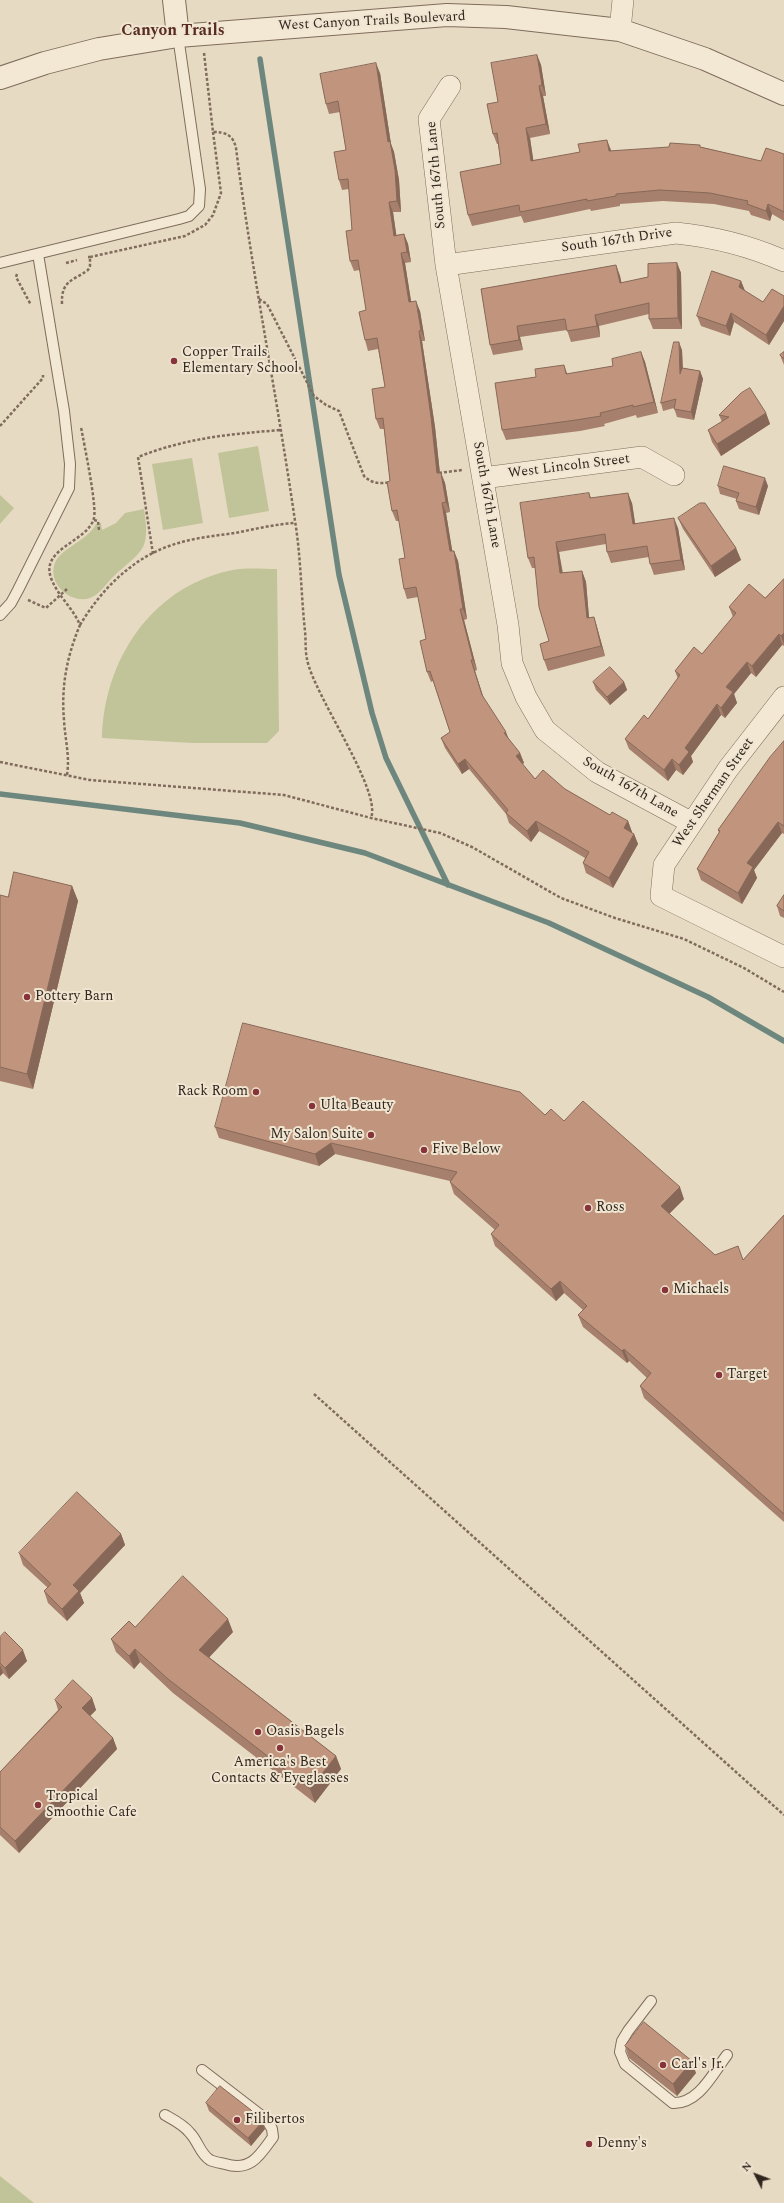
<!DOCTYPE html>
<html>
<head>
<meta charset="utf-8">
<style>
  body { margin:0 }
  #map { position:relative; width:784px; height:2203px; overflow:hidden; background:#e7dac3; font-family:Spectral,serif }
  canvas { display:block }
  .north { position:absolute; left:736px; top:2155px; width:40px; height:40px; -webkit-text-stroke:3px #f0e5d1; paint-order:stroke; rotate:312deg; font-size:11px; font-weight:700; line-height:16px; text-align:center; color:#31261e }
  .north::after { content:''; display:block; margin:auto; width:14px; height:18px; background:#31261e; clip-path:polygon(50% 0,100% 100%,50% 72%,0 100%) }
</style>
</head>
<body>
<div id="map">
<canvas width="784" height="2203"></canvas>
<div class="north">N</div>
</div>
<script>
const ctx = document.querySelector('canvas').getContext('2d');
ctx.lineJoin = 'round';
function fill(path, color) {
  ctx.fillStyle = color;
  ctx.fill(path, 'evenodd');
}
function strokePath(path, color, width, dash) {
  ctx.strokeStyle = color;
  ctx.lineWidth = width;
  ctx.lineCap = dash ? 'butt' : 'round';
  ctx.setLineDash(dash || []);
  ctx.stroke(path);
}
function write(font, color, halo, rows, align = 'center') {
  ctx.font = font + ' Spectral,serif';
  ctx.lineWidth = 4;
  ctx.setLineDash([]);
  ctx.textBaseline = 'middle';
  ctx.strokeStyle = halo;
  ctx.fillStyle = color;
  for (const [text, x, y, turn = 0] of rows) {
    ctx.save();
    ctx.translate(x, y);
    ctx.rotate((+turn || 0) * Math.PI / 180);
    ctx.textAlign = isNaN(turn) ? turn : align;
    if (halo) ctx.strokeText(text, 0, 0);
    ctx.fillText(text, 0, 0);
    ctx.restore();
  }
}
fill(new Path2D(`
  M258,446l11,65 -40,7 -11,-65z
  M192,458l11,65 -40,7 -11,-66z
  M0,495l14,13 -14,16z
  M144,509c7,44 -3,41 -31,68 -7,7 -14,18 -23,21 -18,6 -41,-12 -36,-32 3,-17 33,-24 42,-42l5,-1 1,7 14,-7 9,-10z
  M277,569l2,162 -12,12h-74l-91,-5c2,-77 48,-149 126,-167 15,-4 34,-2 49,-2z
  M0,2176l34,27h-34z`), '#c1c498');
strokePath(new Path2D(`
  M260,59l79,516 33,138 14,45 62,127
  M0,794l240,29 125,30 184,70 159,74 76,44`), '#6d877f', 5.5);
const service = new Path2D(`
  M0,263l179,-44 10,-3 10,-10 1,-17 -22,-153
  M0,615l11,-12 7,-13 51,-102 1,-24 -6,-53 -26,-157
  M651,2001l-23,30 -6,10 -2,11 5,12 48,39c26,1 40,-30 54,-48
  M165,2115c9,5 19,10 25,18 8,8 10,21 20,27 4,2 11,3 15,4 26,8 35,-9 48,-27l-1,-8 -5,-9 -65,-50`);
const minor = new Path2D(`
  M620,30l3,-30
  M450,86l-21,33 17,146 62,360 4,38 14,34 19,33 52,42 95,51
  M446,265l230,-32c39,4 72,12 108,28
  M483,478l159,-21 32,18
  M784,697l-56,72 -64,96 -3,31 123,61`);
const tertiary = new Path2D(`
  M174,0l4,36
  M0,78l45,-15 54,-14 79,-13 269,-21 59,2 114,13 85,29 79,35`);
strokePath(service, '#7f6c5c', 12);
strokePath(minor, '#7f6c5c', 22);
strokePath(tertiary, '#7f6c5c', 24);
strokePath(new Path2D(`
  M204,53l9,79c13,0 20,3 23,16 16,125 41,248 59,373 6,36 6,74 10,110 1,10 0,19 2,28 6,35 75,131 64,159
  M90,257l95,-21 20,-11 8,-10 8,-22 -8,-61
  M66,263l11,-3
  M17,274l-1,3 15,28
  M259,299l8,5 47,92 12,9 13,6 25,65c8,8 16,8 27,6
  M62,304c-1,-24 11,-23 26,-34l2,-4v-9h-2
  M0,426l43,-48v-3
  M439,473l23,-3
  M94,520l4,1 1,9
  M153,554l-15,-97c48,-19 92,-23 143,-27
  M28,600l18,8 21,-19
  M80,625c21,-35 52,-67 92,-80 20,-7 42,-9 63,-12 20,-4 41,-9 60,-10
  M0,762l90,18 194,15 87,23 69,15 32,14 89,51 54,20 69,21 60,29 40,24
  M67,775c3,-20 -2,-35 -3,-55 -3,-34 3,-64 16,-95 -7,-17 -23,-30 -29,-47 -11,-30 37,-36 43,-60 3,-13 -10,-74 -13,-91
  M314,1394l470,421`), '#7f6c5c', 2.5, [3, 2]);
strokePath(service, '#f3e8d4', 10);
strokePath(minor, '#f3e8d4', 21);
strokePath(tertiary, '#f3e8d4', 22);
fill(new Path2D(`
  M537,55l4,10 5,31h-3l7,38 -20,4 3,22 78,-9 90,-4 60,14 23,-7v67l-12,-7 -2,7 -19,-6 -2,-4 -35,-7 -51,-3 -43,3v2l-29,5 -1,-2 -66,14 -3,-7 -49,10 -4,-11 33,-51 -3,-20h-1l-4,-10 5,-32z
  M380,73l11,71 3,8 5,28 2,32h-8l3,23 8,-1 4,10 3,18 -6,1 6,39 9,9 5,30h-3l13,86 5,46h1l4,10 5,29 -4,1 6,38h2l4,10 9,58 -3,1 13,50 -2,1 8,26 26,43 11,13 4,10 -2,1 13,15 30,10 45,26 18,6 4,11h-1l3,2 4,10 -25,44 -27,-15 -3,-10 2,-5 -46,-27 -8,11 -22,-19 -3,-9 -37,-45 -7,5 -17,-26 -4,-10 9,-6 -17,-51 -2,1 -4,-10 -1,-33 -8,-42 -11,2 -3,-10 1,-31 -6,-37h-3l-4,-10 -2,-30 -6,-52h-4l-4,-10 9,-32 -7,-38 -10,2 -3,-11 1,-30 -6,-40 -6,1 -4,-10 2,-31 -3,-41 -7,1 -3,-10 7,-30 -6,-38 -11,2 -3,-10z
  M677,263l4,10 1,56h-29l-4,-10v-5l-50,12 1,11 -29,5 -4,-12 -47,7 3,13 -30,5 -3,-10 -9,-56 135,-24 4,11 1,7 27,-6z
  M741,281l4,10 18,11 21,-6v25l-15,24 -35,-23 -4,14 -29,-10 -4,-10z
  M682,350l1,18 17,3 3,8 -9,41 -17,-3 -3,-9 -11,3 -2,-8z
  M641,352l4,10 13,51 -21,5 -1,-3 -32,9 1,2 -25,5 -74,9 -4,-10 66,-56 45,-8z
  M784,352v13l-4,-10z
  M766,413l4,11 -49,32 -9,-14 -4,-12 14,-8 -3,-7z
  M718,486h50l-9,29 -20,-6 -3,-8 1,-2 -17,-5z
  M589,493l2,5 41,5 3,21 43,4 7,42 -31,5 -4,-11 -1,-7 -38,6 -4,-11 -1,-8 -47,8 4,21 19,-2 4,11 3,36 5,-1 3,10 8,29 -57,15 -4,-11 5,-19 -14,-73h-3l-4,-10z
  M678,518l58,30 5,12 -26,17 -32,-48z
  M784,579v67l-2,-1 -26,32 -5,-4 -17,21 3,9 -12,15 -4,-3 -30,41 2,6 -10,13 -7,-5 -8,11 -39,-32 -4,-10 23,-20 30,-40 -3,-8 27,-17 31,-37 -4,-10 36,-9z
  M593,682h31l3,8 -17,15 -14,-15z
  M784,741v93l-2,-1 -28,37 3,8 -15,26 -41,-24 -4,-11 22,-36 -1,-3z
  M72,886l6,15 -45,188 -33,-8v-186l8,2z
  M784,895v23l-4,-2 -3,-10z
  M545,1115l19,6 120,78 -15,15 46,41 28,5 41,-45v307l-140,-124 -4,-12 7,-8 -18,-17 -2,2 -44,-36 -5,-12 5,-5 -19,-17 -8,8 -61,-55 -4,-12 4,-4 -41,-36 -4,-12v-1l-115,-27 -16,12 -100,-28 -4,-11z
  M121,1534l4,11 -45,48 4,10 -17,18 -19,-18 -4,-12 4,-3 -25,-23 -4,-12z
  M135,1627l98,5 -24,25 127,99 5,13 -26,34 -142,-110 -33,-31 -6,7 -18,-17 -5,-13z
  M0,1637l27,24 -18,18 -6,-6 -3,3z
  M92,1698l4,12 -6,6 23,22 4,11 -98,104 -19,-18v-63l58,-62 -3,-10z
  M625,2046l71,27 -19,23 -48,-38z
  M206,2103l59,26 -14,17 -42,-35z`), '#a6806c');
fill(new Path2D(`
  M537,55l4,10 5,31 -4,-11z
  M376,63l4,10 11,71 3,8 5,28 2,32 -4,-11z
  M539,86l4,10 7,38 -4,-10z
  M526,128l4,10 5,33 -4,-10z
  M607,140l4,10 2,12 -4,-11z
  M389,202l4,10 5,34 -4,-10z
  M768,204l4,10 -2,7 -4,-10z
  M404,234l4,10 3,18 -4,-10z
  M401,253l4,10 8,50 -4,-11z
  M677,263l4,10 1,56 -4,-11z
  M616,265l4,11 4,17 -4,-10z
  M741,281l4,10 -2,6 -4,-10z
  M416,301l4,10 5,30 -4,-11z
  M784,306v15l-15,24 -3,-10z
  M731,313l3,9 -4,14 -4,-10z
  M595,315l4,11 1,11 -3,-11z
  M517,326l3,11 3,13 -4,-10z
  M419,331l3,10 13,86 6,57 -4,-11z
  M679,342l3,8 1,32 -3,-8z
  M641,352l4,10 13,51 -4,-11z
  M564,365l4,11 -2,-2z
  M700,371l3,8 -9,41 -3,-8z
  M766,413l4,11 -49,32 -4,-12z
  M441,473l4,10 5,29 -4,-10z
  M765,478l3,8 -9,29 -3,-8z
  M628,493l4,10 5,32 -4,-11z
  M442,503l4,10 8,48 -4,-10z
  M674,518l4,10 7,42 -4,-10z
  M556,542l3,10 5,32 -4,-11z
  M736,548l5,12 -26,17 -4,-11z
  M454,551l4,10 9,58 -4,-10z
  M582,571l4,11 4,47 -3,-11z
  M460,609l4,11 13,50 -4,-10z
  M594,617l3,10 8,29 -4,-10z
  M784,633v11l-3,-8z
  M779,634l3,11 -26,32 -4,-11z
  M471,660l4,11 11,34 -4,-10z
  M747,662l4,11 -17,21 3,9 -12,15 -4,-10 5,-21z
  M624,682l3,8 -17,15 -3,-8z
  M717,704l4,11 -30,41 2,6 -10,13 -4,-10 6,-17z
  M506,732l4,10 -6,-9z
  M520,753l4,10 -5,3 -3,-10z
  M465,759l4,10 -7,5 -4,-10z
  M672,759l4,11 -8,11 -4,-11z
  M536,821l3,10 -8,11 -4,-11z
  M628,821l4,11 -4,6 -4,-10z
  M778,822l4,11 -28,37 3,8 -15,26 -4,-11 9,-30z
  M634,834l4,10 -25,44 -4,-10z
  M72,886l6,15 -45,188 -6,-15z
  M331,1143l4,11 -16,12 -4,-12z
  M680,1187l4,12 -19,19 -4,-12z
  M560,1281l4,12 -8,8 -5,-12z
  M624,1349l5,12 -2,2 -5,-12z
  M121,1534l4,11 -45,48 4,10 -17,18 -5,-12 11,-24z
  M228,1619l5,13 -29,31 -5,-13z
  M135,1649l5,13 -6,7 -5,-13z
  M23,1650l4,11 -18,18 -4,-11z
  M0,1665l3,8 -3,3z
  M92,1698l4,12 -10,10 -4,-12z
  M113,1738l4,11 -98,104 -4,-12z
  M336,1756l5,13 -26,34 -5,-14z
  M692,2061l4,12 -19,23 -4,-12z
  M262,2122l3,7 -14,17 -3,-8z`), '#876858');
const building = new Path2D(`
  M537,55l5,30 -3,1 7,38 -20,4 5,33 49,-9 -2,-8 29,-4 2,11 60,-4 1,-4 30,2v2l61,14 5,-13 18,6v58l-16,-8 -2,7 -19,-7 1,-3 -38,-8 -50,-3 -44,4v2l-29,5v-2l-67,13 -1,-7 -51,10 -8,-43 41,-8 -4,-31 -4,1 -6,-30 11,-2 -7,-39z
  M376,63l12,79 2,-1 5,29 2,31 -8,1 5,34 10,-2 3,18 -6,1 8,49 7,-1 5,29 -2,1 12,86 6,56h4l5,29 -4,1 8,48h4l9,58h-3l13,51h-2l11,35 24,37 -2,1 16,20 -4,3 19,23 8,-9 22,19 45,26 2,-3 16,9 -4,7 10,6 -25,44 -26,-15 6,-11 -53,-31 -9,10 -21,-18 2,-3 -43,-51 -7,5 -17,-26 9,-6 -20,-61 -3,1 -7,-31 6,-2 -10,-52 -12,2 -5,-30 6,-1 -8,-48 -5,1 -5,-29 3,-1 -7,-63 -7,1 -4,-30 13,-2 -8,-49 -12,2 -6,-28 7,-2 -8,-50 -8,1 -4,-30 6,-1 -4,-51 -9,1 -5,-28 12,-2 -8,-49 -12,3 -6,-30z
  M677,263l1,55 -29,1v-16l-54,12 2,11 -30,5 -2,-12 -48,7 2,14 -29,5 -9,-56 135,-24 4,18 28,-6v-13z
  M712,271l29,10 -2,6 24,15 9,-13 12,7v10l-18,29 -35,-22 -5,13 -29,-10z
  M674,342h5l1,32 2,-6 18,3 -9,41 -17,-3 2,-10 -15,4z
  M641,352l13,50 -21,5v-2l-33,8 1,3 -25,4 -74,10 -7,-47 41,-6 -1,-8 29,-4 2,9 47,-8 -1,-7z
  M784,352v7l-4,-4z
  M750,388l16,25 -49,31 -9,-14 21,-13 -10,-2 22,-22z
  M724,466l41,12 -9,29 -20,-6 3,-8 -21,-7z
  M589,493l1,5 38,-5 5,31 41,-6 7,42 -31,4 -3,-18 -40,6 -2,-18 -49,8 4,31 22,-2 5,47 7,-1 7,29 -57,14 -4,-16 9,-3 -10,-34 -5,-50 -6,1 -8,-55z
  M700,503h5l31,45 -25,18 -33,-48z
  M784,579v54l-3,3 -2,-2 -27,32 -5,-4 -21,25 7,5 -12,16 -4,-4 -32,44 4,4 -10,13 -7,-6 -8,11 -39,-31 19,-24 4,4 32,-44 -5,-4 19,-24 8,7 34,-41 -7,-6 20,-23 16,14z
  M610,667l14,15 -17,15 -14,-15z
  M784,741v85l-6,-4 -31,41 6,4 -15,26 -41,-24 23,-38 -2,-1 52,-73z
  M14,872l58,14 -45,188 -27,-7v-172l8,2z
  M784,895v16l-7,-5z
  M243,1023l277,69 25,23 6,-6 13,12 19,-20 97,86 -19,19 54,49 23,-9 5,14 41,-45v299l-144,-128 11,-13 -27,-24 -2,2 -44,-36 9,-9 -27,-25 -9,8 -60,-55 8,-9 -49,-43 7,-10 -126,-29 -16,11 -100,-27z
  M77,1492l44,42 -48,51 6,6 -17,18 -18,-18 7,-7 -32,-31z
  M183,1576l45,43 -29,31 137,106 -26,33 -142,-110 -33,-30 -6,7 -18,-17 18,-18 6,6z
  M5,1632l18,18 -18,18 -5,-5v-26z
  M73,1680l19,18 -10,10 31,30 -98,103 -15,-14v-55l62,-65 -7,-7z
  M644,2022l48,39 -19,23 -48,-38z
  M220,2086l31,24 11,12 -14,16 -42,-35z`);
fill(building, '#c1957d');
strokePath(building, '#876858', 1);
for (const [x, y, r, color] of [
  [174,361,4,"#863439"],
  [27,997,4,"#863439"],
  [256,1092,4,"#863439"],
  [312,1106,4,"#863439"],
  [371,1135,4,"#863439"],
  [424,1150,4,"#863439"],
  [588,1208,4,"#863439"],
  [665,1290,4,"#863439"],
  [719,1375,4,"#863439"],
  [258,1732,4,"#863439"],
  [280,1748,4,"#863439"],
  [38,1805,4,"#863439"],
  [663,2065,4,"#863439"],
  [237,2120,4,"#863439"],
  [589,2144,4,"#863439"]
]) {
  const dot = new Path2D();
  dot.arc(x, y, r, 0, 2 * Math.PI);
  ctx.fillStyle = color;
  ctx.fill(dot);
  strokePath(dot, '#f0e5d1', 1.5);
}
write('14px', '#31261e', '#f0e5d1', [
  ["West Canyon Trails Boulevard",372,22,-3],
  ["South 167th Lane",437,175,-95],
  ["South 167th Drive",617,241,-8],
  ["West Lincoln Street",569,467,-7],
  ["South 167th Lane",486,495,80],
  ["South 167th Lane",630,788,30],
  ["West Sherman Street",714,793,-55]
]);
write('14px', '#31261e', '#f0e5d1', [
  ["Copper Trails",182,353],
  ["Elementary School",182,369],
  ["Pottery Barn",35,997],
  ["Rack Room",248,1092,"right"],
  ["Ulta Beauty",320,1106],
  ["My Salon Suite",363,1135,"right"],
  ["Five Below",432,1150],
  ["Ross",596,1208],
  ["Michaels",673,1290],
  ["Target",727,1375],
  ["Oasis Bagels",266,1732],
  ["America's Best",280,1763,"center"],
  ["Contacts & Eyeglasses",280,1779,"center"],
  ["Tropical",46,1797],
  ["Smoothie Cafe",46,1813],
  ["Carl's Jr.",671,2065],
  ["Filibertos",245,2120],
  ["Denny's",597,2144]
], 'left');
write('bold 16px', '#582b23', '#f0e5d1', [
  ["Canyon Trails",173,32]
]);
</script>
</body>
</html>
